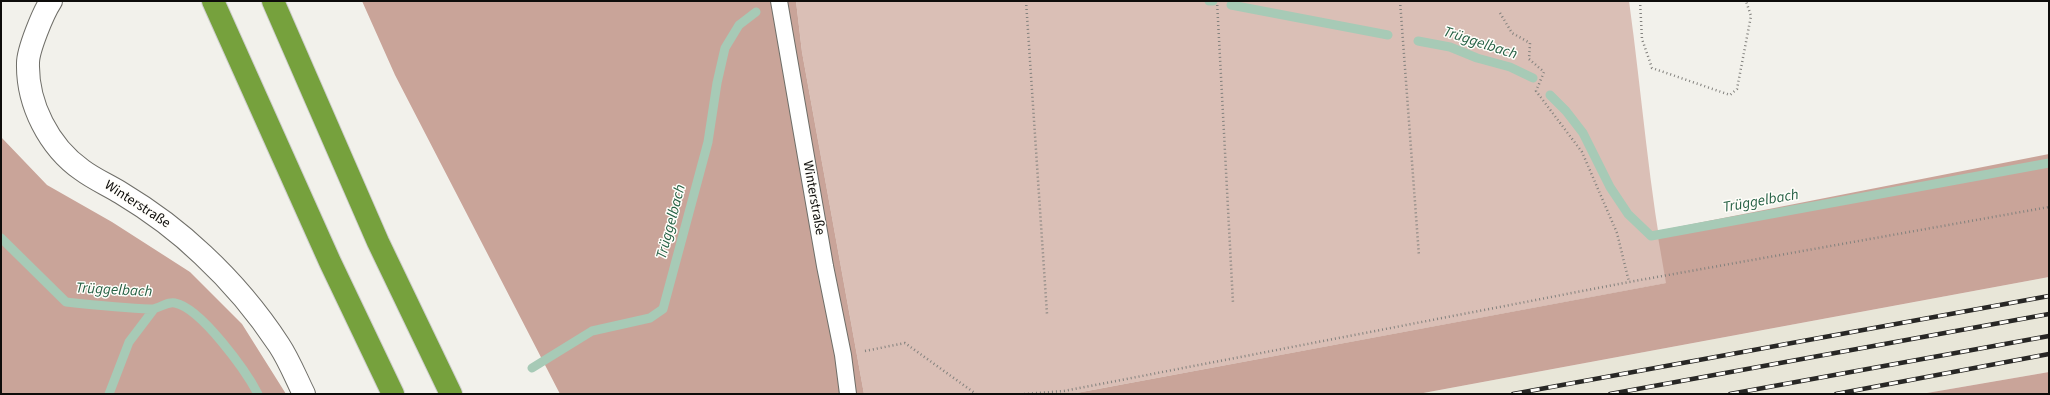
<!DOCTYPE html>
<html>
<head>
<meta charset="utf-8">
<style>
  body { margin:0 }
  #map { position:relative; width:2050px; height:395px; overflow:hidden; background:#f2f1eb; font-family:"Source Sans 3",sans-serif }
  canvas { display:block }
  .frame { position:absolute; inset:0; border:2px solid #0e0d0b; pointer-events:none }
</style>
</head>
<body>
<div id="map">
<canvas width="2050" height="395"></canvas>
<div class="frame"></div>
</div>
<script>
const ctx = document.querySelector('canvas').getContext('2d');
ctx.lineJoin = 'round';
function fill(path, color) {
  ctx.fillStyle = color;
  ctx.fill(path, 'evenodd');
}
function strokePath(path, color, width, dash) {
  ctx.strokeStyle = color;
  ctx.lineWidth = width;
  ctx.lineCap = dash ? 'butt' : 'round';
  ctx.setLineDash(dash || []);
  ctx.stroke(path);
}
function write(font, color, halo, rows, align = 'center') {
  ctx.font = font + ' "Source Sans 3",sans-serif';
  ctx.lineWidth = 3;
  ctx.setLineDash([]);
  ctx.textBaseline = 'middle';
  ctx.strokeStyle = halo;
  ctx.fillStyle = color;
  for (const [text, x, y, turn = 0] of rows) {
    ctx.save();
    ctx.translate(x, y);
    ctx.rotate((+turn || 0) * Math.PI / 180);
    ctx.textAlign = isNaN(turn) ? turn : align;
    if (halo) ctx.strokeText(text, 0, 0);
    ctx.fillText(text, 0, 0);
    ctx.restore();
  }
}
fill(new Path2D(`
  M2049,277v95l-128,22h-503z`), '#e8e6d8');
fill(new Path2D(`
  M796,1h833c13,94 20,189 38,282l-596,111h-207l-62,-342z`), '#dabfb6');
fill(new Path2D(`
  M362,1h434l6,51 62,342h-304l-165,-319z
  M1,137l46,48 65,37 78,50 52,52 44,70h-285z
  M2049,154v123l-631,117h-347l595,-111 -9,-52z
  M2049,372v22h-128z`), '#c9a499');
strokePath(new Path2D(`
  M1209,1h4
  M1231,5l157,30
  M1418,41l32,6 27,11 33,9 23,11
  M1550,95l16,16 17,22 27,54 18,27 23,22 398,-73
  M1,238l65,64c28,3 57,6 85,7 9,0 15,-8 24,-6 26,5 71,68 83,91
  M532,368l60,-37 58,-13 13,-9 45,-167 9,-59 8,-35 14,-23 17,-13
  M109,394l20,-52 25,-33`), '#a7cab6', 9);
const lane = new Path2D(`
  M779,1l46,265 18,89 5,39`);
const street = new Path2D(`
  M51,1c-8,12 -23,49 -23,62 -1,41 21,84 54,107 12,9 26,15 39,23 30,18 57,38 82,62 29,27 55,58 76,90 10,15 17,33 25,49`);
const highway = new Path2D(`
  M213,1l117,261 63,132
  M273,1l105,241 73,152`);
strokePath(lane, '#6f6e68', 18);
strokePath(street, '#6f6e68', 24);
strokePath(highway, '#cfcfce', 24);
strokePath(new Path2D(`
  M1026,1l21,313
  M1217,1l16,302
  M1400,1l19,255
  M1436,1v2
  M1640,1l2,38 10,29 78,27 7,-6 14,-73 -5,-15
  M1500,13l12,20 18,10 -1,16 15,13 -8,19 46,61 35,81 12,49
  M865,351l40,-8 71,51
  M1024,394l40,-3 565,-109 420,-75`), '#82817d', 2.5, [1, 3]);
strokePath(lane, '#fff', 16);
strokePath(street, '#fff', 22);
strokePath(highway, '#76a13d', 22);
const rail = new Path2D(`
  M1513,394l536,-98
  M1610,394l439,-80
  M1730,394l319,-58
  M1836,394l213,-40`);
strokePath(rail, '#282725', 4.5);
strokePath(rail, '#fffefa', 3, [9]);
write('14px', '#0e0d0b', '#fffefa', [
  ["Winterstraße",813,198,80],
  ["Winterstraße",137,205,33]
]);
write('italic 15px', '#266044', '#fffefa', [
  ["Trüggelbach",1480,44,18],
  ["Trüggelbach",1761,202,-10],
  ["Trüggelbach",672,222,-75],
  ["Trüggelbach",114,291,3]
]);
</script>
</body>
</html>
